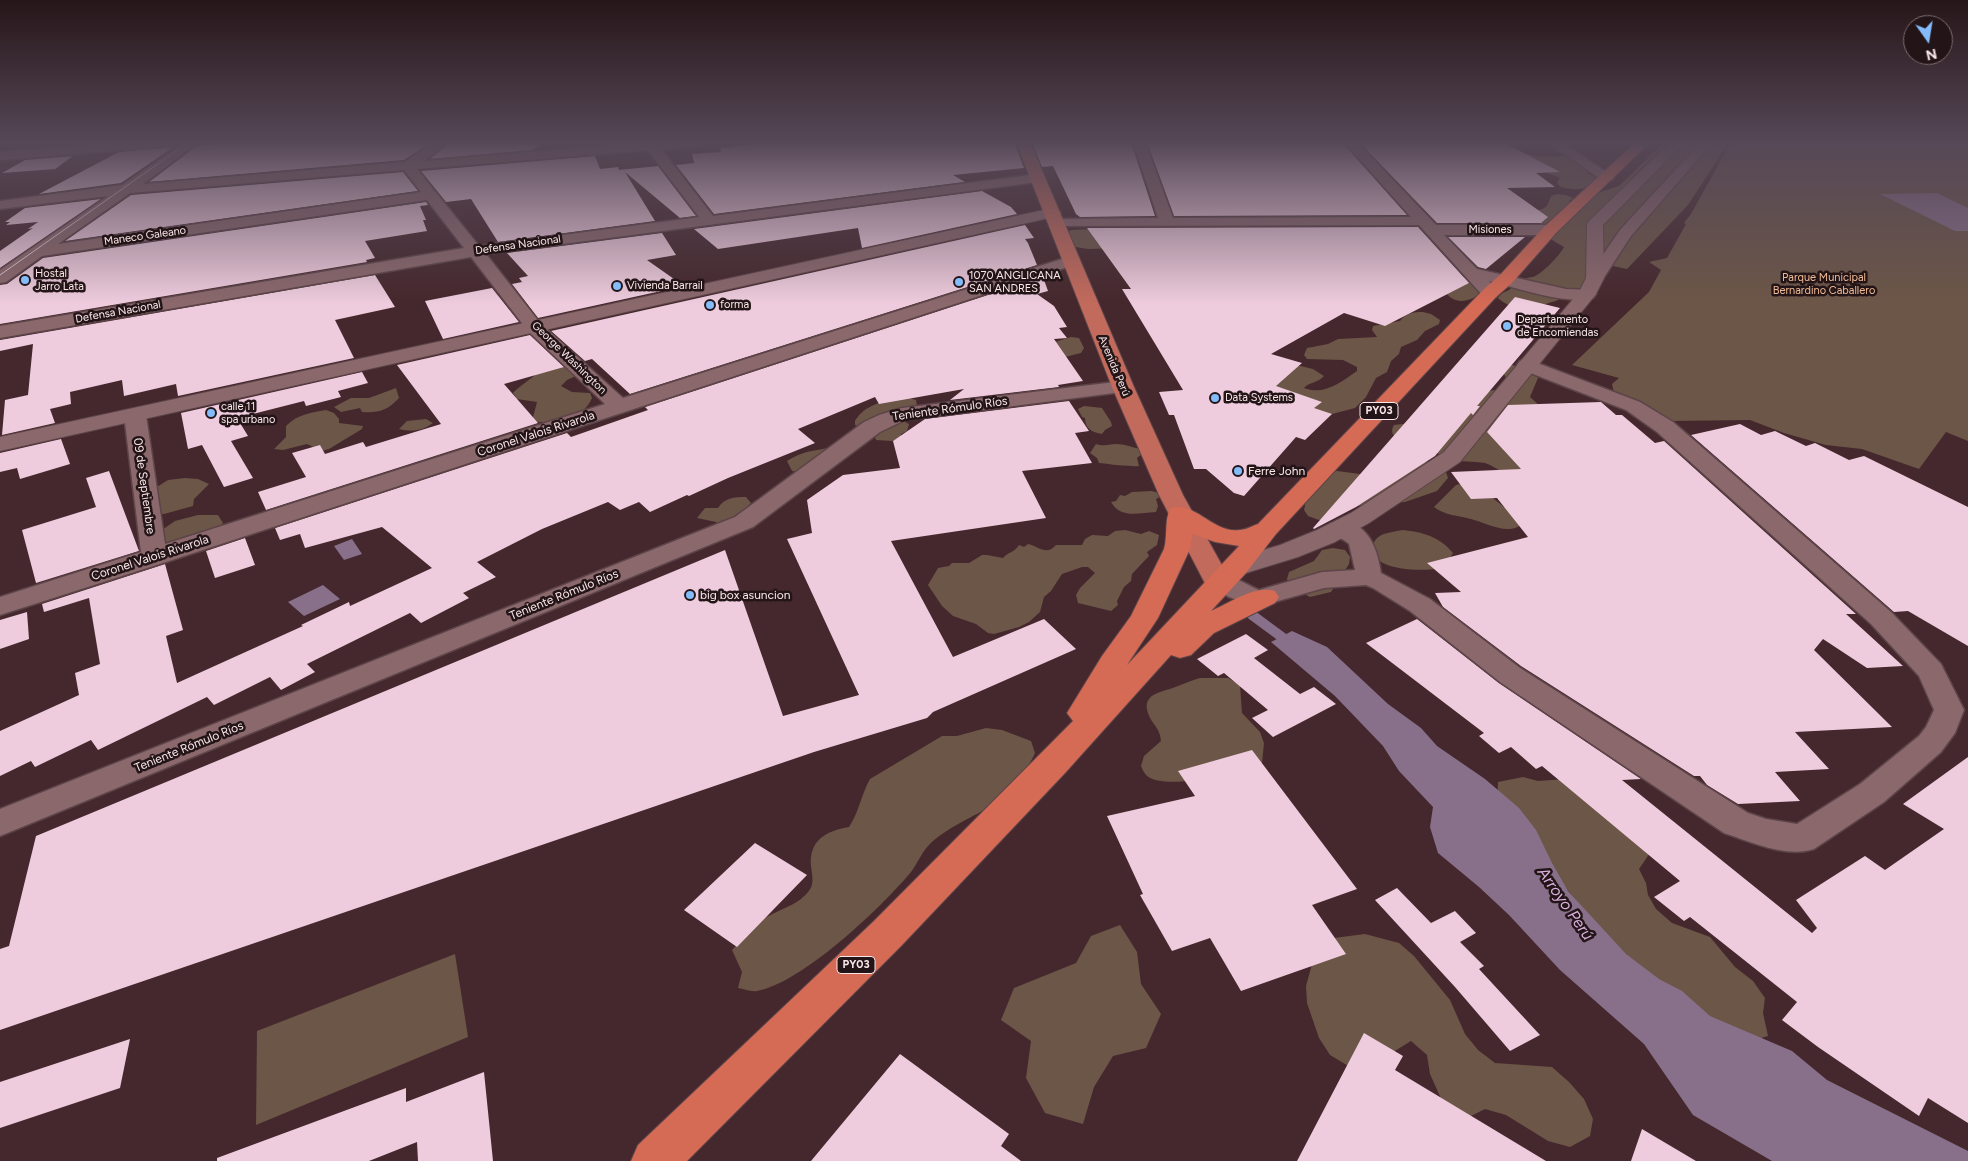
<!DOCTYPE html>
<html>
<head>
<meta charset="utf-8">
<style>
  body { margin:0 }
  #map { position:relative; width:1968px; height:1161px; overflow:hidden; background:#45282d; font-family:Figtree,sans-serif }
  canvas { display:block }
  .north { position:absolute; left:1903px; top:15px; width:50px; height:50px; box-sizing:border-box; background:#231517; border:1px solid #79696b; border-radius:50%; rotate:167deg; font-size:14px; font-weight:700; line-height:20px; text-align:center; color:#fbe7e9 }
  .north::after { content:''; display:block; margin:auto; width:18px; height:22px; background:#84bcfb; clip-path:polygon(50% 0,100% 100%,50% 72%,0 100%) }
</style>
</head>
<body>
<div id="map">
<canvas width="1968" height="1161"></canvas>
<div class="north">N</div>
</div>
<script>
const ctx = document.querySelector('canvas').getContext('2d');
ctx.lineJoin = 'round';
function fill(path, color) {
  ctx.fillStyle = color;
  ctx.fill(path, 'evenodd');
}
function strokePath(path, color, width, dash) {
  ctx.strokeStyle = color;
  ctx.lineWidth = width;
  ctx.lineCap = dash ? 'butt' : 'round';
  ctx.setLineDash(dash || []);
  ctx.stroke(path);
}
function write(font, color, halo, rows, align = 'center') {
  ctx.font = font + ' Figtree,sans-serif';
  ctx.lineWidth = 5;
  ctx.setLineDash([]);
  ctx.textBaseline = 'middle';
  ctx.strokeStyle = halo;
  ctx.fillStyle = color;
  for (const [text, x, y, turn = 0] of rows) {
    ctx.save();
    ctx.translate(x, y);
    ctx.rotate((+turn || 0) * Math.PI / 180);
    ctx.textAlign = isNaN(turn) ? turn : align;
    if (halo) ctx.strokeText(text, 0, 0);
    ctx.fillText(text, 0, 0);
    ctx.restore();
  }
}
fill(new Path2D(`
  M1664,142h4l-38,38 29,-15 14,-14v-9h56l-41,63 -61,64 -38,-8 8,27 -37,9 -2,3c-20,7 -43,14 -60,-2 6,-9 12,-4 19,-18 6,-2 11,-2 16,-3 9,-3 27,-22 31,-30l-29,-17 9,-12 -6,-8c9,-1 10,-6 13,-14 7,-3 16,-2 23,3l-4,1 -1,2 50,-16z
  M1731,142h237v299l-22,-9 -27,37 -57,-20 -36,-4 -42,-12 -34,-13 -80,1 -56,-28 -2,-9 7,-6 -47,-13 77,-73 12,-22 -12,-8 18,-4 19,-34 -2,-1 7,-9z
  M1518,152l23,5 23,-1 11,3 13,10 -1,4 13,6c-10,11 -24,12 -39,8l-4,-4 3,-5 -12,-5 2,-2z
  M1092,229l30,19 -34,1 -30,-5 -4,-3v-2l17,-9z
  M1463,277c9,-1 24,1 30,8 -16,12 -35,27 -50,4z
  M1423,312l8,2 9,6 -1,4 -14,7 -8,9 -16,7 -2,7 -8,7 -4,11 -11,6 -10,19 -11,11 -23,6 -13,1 -51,-29 28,-21 17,4 11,7c-6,7 -15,6 -20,12 20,8 37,-6 53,-17v-4l-14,-7 -36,-1 -3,-4 3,-7 21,-4 10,-5 39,-2 -5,-7 1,-4 27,-5c6,-8 13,-9 23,-9z
  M1071,337l8,1 5,10 -3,5 -20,5 -6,-16z
  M567,365l11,10 -11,5 -6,6 11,6 18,1 2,5c-10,23 -38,27 -60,23l5,-19 -20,-3 -4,-6c1,-2 26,-21 29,-23 7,-4 18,-4 25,-5z
  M1512,365c9,2 21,4 26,13l-8,19 10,9 -11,69c-6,0 -13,1 -19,-1 -9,-1 -16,-8 -25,-11 -12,-2 -24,-1 -35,-3 -7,-2 -11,-6 -17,-10 -10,-5 -50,-7 -39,-25l18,-2 65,-30 24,-4 7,-7 -6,-12 2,-3z
  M396,388l3,10c-12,13 -21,15 -37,14l-2,-4 -19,4 -7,-5 17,-9h18z
  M902,396l14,4 1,6 -18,13 10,5 -2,7 -6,3v4l-9,3 -16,-1 -2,-6 -19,-9v-4c9,-16 29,-20 47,-25z
  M1084,406l18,2 9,14 1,4 -7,4 -3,4c-10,-2 -17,-5 -17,-16l-3,-1 -4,-8z
  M326,410l8,3 5,6v4l24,3 -1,3 -33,20 -7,2 -15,-7 -24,6 -9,-1 12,-12v-11c12,-12 24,-13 40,-16z
  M426,419l7,4c-11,8 -20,9 -34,6l8,-8z
  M1096,444c9,3 12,0 20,0 8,0 16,3 24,5l2,5 -5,4 2,8c-5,1 -32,-2 -40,-3l-2,-5 -7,-5z
  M835,446l-38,26 -5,-1 -5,-10c19,-12 28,-9 48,-15z
  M1422,461l7,1 17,10 2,6 -11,13 -32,11 -48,4 -24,12 -14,2 -11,-4 -4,-6 5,-23 10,-14 18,-2 23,3 10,-1z
  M185,478l13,1 11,5 -15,15 -1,7 -29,8 -22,-2 4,-18 22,-14z
  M1465,483l19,8 20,16 22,11c-11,22 -39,5 -55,1 -14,-4 -25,-3 -37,-12l22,-22z
  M1152,491l9,3 -1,3 -4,2 2,7 -2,6c-18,1 -35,7 -45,-10l5,-1 4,-6 5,1 7,-4z
  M746,497l5,6 -7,7 1,3 -26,12 -3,-3 -19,-4 8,-10h13c6,-10 16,-11 28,-11z
  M198,515h20l5,8c-13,18 -43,19 -64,21v-12l16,-11z
  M1125,530l16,4 8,-3 10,4 -2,10 -10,7 2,4 -17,18 -1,7 -7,6 -7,14 1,4 -7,6 -33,-8 -2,-8 4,-7 15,-15 -7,-6h-6l-20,7 -11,17 -7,6 -4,15 -11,10 -10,5 -25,7 -6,-1 -12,-9 -23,-8 -11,-10 -14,-21 10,-17 11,-2 3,-3h17l13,-8h5l16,3c5,-6 11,-5 16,-13l5,2 4,-3c12,3 18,12 28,1h26l3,-6 7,-4 16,1 7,-5z
  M1403,530c20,2 37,7 50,23l-9,15c-18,3 -45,3 -61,-5 -13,-7 -14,-24 1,-29 6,-2 13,-3 19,-4z
  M1333,548l12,2 5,7 -1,7 -18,28 -21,5 -20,-11 -3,-7 2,-7 25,-11 8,-11z
  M1200,678h28l12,7 2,28 18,19 4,11 -2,20c-24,8 -93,29 -115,13 -2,-2 -5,-7 -6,-10l3,-10 17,-15c-1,-14 -9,-16 -13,-28 -7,-21 17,-21 30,-27 8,-3 14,-6 22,-8z
  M986,728l16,2 29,11 4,12c-8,18 -24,39 -40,50 -22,15 -49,24 -67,43 -7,8 -11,18 -17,26 -30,36 -109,111 -154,119 -6,1 -13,-2 -19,-3l4,-16 -10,-22c9,-9 18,-23 30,-30 14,-10 35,-14 46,-28 7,-8 4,-16 3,-26 -2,-26 15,-35 38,-39 10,-15 12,-32 21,-48l72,-43h15z
  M1523,777l15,4 28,-2 86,71 -13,19 7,14 2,12 8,14 16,14 38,14 25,30 18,14 12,17 -2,15 5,23 -17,5 -94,-48 -160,-184 1,-27z
  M1120,925l17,27 4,32 20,30 -15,34 -33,8 -19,31 -11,37 -38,-11 -19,-35 5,-37 -30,-21 13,-32 62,-25 15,-27z
  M1365,934l34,9 15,13 36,44 15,34 13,16 17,13 57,4 17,15 15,17 9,20 -3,17 -20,11 -22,-6 -42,-26 -21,-6 -16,8 -22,-5 -17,-38 -3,-19 -16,-14 -42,26h-19l-20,-12 -11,-17 -12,-35 -1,-17 8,-29 20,-19z
  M455,954l13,83 -212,88 1,-94z`), '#6c5647');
fill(new Path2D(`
  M1937,193l31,15v23h-13l-75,-37z
  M352,539l10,15 -18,6 -10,-14z
  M323,585l17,14 -36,17 -16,-14z
  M1292,631l35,16 61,57 33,24 16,18 48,33 34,29 17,22 16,33 16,28 58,63 33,25 23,12 28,25 82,35 35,29 141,71v10h-196l-79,-46 -49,-71 -84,-74 -51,-55 -30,-28 -41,-34 -8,-26 3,-20 -34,-36 -16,-25 -48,-50 -64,-54z`), '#88708a');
strokePath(new Path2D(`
  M1252,615l38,28`), '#88708a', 10);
fill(new Path2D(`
  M220,142h211l-27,18 -255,22 49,-37 20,-1z
  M450,142h93l-10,8 -103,9z
  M779,142h235l10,26 -71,7 12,7 -251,32 -38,-49 18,-2 -2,-9 29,-2 -1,-4 12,-1 -1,-1z
  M1032,142h99l24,74 -75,1 -4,-3 -23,-48 -11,1z
  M1147,142h195l65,73 -233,1z
  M1359,142h144l57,30 -24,1 19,14 -48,1 41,29 -7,6h-104z
  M174,146h1l-54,37 -82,11 80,-42z
  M73,156l-18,13 -53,4 23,-13z
  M595,156l5,13 18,-2 1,3 39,-4 38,50 -16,2 -55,-46 30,49 -157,21 -27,-43 -25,3 -25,-31z
  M403,172l15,19 -353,50 66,-46z
  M982,191l29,16 6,7 -155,34 -4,-20 -140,21 -24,-20z
  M101,199l-101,69v-17l33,-23 -5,1 10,-7 -32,3 4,-3h-5l20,-14z
  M426,202l2,3 -8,1 6,14h-3l4,11 -62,10 10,17 -9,2 1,2 -367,62v-39l7,-1 36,-26z
  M1025,225l9,13 -9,1 3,4 9,22 -407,129 -38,-35 -7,2 -34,-30z
  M1418,227l51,56 -84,43 -41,-13 -73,41 31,9 -26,23 46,16 -8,6 18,6 -27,26 -9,-3 -52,59 -10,-3 -28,-24h-12l-20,-54h-5l-10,-23 24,-2 -61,-101h9l-44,-61z
  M662,233l14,22 -29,5 37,26 -146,32 -26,-34 10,-2 -3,-4 9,-2 -21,-23z
  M1448,237h77l-39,32 -8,-2z
  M375,275l20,32 -60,13 19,38 -176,38 -2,-12 -52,12 -2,-16 -52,12 1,12 -21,5 5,14 -53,12 3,-35 23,-5 5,-51 -33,7v-11z
  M1043,277l5,14 -11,3 17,12 13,21 -8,1 8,10 -13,1 29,42 -25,4 1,2 -109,13 14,-11 -85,15 -4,-7 -77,32 17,14 -87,35 -39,18 -2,-1 -37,17 -11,-10 -19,8 -12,-8 -66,27 -65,33 19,15 -33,16 6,5 -48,25 -11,-10 -103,51 8,8 -34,18 -11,-13 -56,28 -7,-8 -109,53 -7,-10 -56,27 -4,-6 -31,15v-45l79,-36 -4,-22 25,-9 -11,-66 -45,14 -2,-8 123,-40 18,66 -17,6 11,47 126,-57 -2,-1 48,-23 1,4 82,-38 -50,-41 -77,21 -5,-14 -20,6 -5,-12 292,-95 4,4 77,-27 -3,-3z
  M492,288l27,34 -76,17 -18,-38z
  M1515,297l45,11 -83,98h3l-7,9 -2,-2 -36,43 -79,51 -42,22 -1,-1z
  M530,335l34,32 -60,17 34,39 -272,87 -8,-18 48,-15 -14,-24 28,-8 5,9 38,-12 3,5 75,-23 -44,-59z
  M362,372l6,11 -30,8 3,6 -35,9 -2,-5 -67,17 11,18 -17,5 22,37 -29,9 -22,-42 -14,4 -7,-36z
  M1069,401l20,30 -14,2 17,30 -70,8 24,47 -155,23 62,116 91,-38 32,30 -143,63 -6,6 -113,34 -814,278v-81l9,-3 27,-110 689,-286 58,166 76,-21 -72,-156 25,-6 -5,-33 36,-25 57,-7 -7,-27 32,-22z
  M1601,402l15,13h6l33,28 9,-2 192,173h-10l57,52 -36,2 -44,-29 -9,11 78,77 -97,5 34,37 -54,3 25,29 -62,3 -31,-19 -7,-9h-6l-173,-110 -78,-59 -8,-14 26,-1 -34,-29 101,-26 -31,-39 -26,1 -20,-27 70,-3 -34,-37 21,-27z
  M1740,424l21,11 14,-4 31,15 9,-3 34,17 15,-4 104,51v139l-60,-35 -14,1 -203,-177z
  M61,439l9,25 -50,15 -3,-11 -17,4v-19z
  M109,471l30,80 -103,32 -14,-53 74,-23 -10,-29z
  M245,538l10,27 -40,13 -9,-27z
  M27,612l2,27 -29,10v-29z
  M1417,619l82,64 142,96 -19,1 190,153 5,-5 -21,-28 69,-44 20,14 59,-41 -41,-25 65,-47v366l-40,-25 -9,18 -101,-69 -36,-27 15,-18 -107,-85 -6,4 -30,-24 26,-16 -138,-115 -6,3 -25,-22 -12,6 -20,-17 5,-3 -118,-90z
  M1246,634l22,16 -14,8 46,36 14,-7 22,17 -63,33 -21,-19 16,-8 -44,-37 -6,3 -21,-17z
  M1252,750l105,139 -45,16 34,49 -105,37 -31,-53 -38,13 -32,-56 3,-1 -36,-78 88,-20 -17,-25z
  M755,843l52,32 -70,72 -53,-37z
  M1397,888l34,35 24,-12 21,22 -16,9 24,24 -5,3 61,66 -30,16 -55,-64 -80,-87z
  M1364,1033l39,23 -8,14 151,91h-249z
  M130,1039l-10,49 -120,40v-46z
  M900,1054l109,80 -8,12 20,15h-210z
  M484,1072l9,89h-75l-1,-19 -48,19h-152v-3l189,-70v14z
  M1642,1129l54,32h-65z`), '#ecd');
const minor = new Path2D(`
  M129,142h48l-6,4 -171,14v-8z
  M185,142h14l-56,42 262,-22 29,-20h14l-24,19 225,-19h55l-2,3 -4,1 -37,3 52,67 325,-42 7,4 -7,4 -552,72 54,69 83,75 442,-140h12l2,3 -2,3 -914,299 -163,52v-18l141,-45 -17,-137 4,-4 7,-2 7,2 4,4 19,129 440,-140 -77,-73 -57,-74 -471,81v-12l464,-78 -37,-48 -385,56 -36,26 -6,1v-13l108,-74 -108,13v-8l122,-16zM648,150l51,67 -220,29 -62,-77zM404,170l17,22 -363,52 72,-51z
  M1133,142h12l28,76 238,-1 -67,-75h13l79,83h114l5,2 3,3 -3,3 -5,2h-106l33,34 89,20 27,1 3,4 -3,4c-30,7 -74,-10 -104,-17l10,12 -3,4 -6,1 -6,-1 -65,-72 -367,1 -2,-3 2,-3 5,-1 101,-1z
  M1547,142h14l53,35 -2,3h-10z
  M1701,142h12l-82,94 -30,46h-12l-2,-4 33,-48z
  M1527,359l113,43 33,20 218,190 50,52 23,46 -9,23 -14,19 -57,50 -70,47c-28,9 -63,-7 -90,-16l-224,-151 -90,-71 -37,-23 -7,-3 -42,3 -67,19 -28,-10 -16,-9 -4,-6 4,-6c17,-4 30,7 46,14l63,-18 33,-2 -6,-26c-7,-7 -17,-7 -22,-15l3,-5c35,-9 47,21 51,49l49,26 90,69 228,145 18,6 31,5 63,-40 59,-48 7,-9 8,-17 -15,-34 -48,-52 -214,-192 -31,-22 -106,-41 -3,-4 3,-4z
  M1123,381l7,2 3,4 -3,4 -225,29 -25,12 -127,95 -753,309v-27l735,-292 129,-95 15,-7 23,-7z`);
const tertiary = new Path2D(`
  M1671,142h14l-82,83 1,53 -8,16 -136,168 -91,61 -34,19 -37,15 -52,16 -10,2 -10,-2 -4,-6 4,-6 54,-16 37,-15 34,-17 93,-61 135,-160 7,-14 1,-54 2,-3z
  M1053,208l5,2 3,3 -3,3 -1058,235v-14z`);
const primary = new Path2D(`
  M1016,142h14l104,245 49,108 50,90 -4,6 -10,3 -10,-3 -50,-96 -47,-108z`);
const trunk = new Path2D(`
  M1636,142h14l-94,91 -44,50 -16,14 -220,237 -30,39 -35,38c19,-8 43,-26 64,-20l4,6 -4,6 -61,30 -23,22 -11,3 -9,-3 -106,118 -163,172 -215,216h-56l7,-16 236,-224 199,-200 -6,-8 35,-57 29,-40 33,-67c4,-13 0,-31 7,-41 25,-7 41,25 68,22 7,0 13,-4 19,-6l226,-235 16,-14 44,-48zM1193,534l22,8 24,4 -112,119 31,-47 32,-69z`);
strokePath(minor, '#5c4448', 3);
strokePath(tertiary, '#5c4448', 2);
strokePath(primary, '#5c4448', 2);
strokePath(trunk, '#5c4448', 2);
fill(minor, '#8a686c');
fill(tertiary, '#8a686c');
fill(primary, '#c26a5b');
fill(trunk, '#d56a55');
strokePath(new Path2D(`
  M0,275l189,-133`), '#e1ccce', 1);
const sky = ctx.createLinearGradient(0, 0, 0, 304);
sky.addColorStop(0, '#261619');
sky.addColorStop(0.47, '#564857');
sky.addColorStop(1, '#56485700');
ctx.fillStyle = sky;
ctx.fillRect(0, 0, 1968, 304);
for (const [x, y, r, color] of [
  [25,280,5,"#84bcfb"],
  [959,282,5,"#84bcfb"],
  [617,286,5,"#84bcfb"],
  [710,305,5,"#84bcfb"],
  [1507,326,5,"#84bcfb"],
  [1215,398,5,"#84bcfb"],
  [211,413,5,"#84bcfb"],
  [1238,471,5,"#84bcfb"],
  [690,595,5,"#84bcfb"]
]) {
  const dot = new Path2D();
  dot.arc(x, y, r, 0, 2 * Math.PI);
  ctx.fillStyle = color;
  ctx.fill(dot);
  strokePath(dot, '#231517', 2);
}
write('11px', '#fbe7e9', '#231517', [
  ["Misiones",1490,230],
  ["Maneco Galeano",145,236,-8],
  ["Defensa Nacional",518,245,-8],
  ["Defensa Nacional",118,312,-10],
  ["George Washington",569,358,44],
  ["Avenida Perú",1114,366,67]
]);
write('11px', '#fbe7e9', '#231517', [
  ["Hostal",35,274],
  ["Jarro Lata",35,287],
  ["1070 ANGLICANA",969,276],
  ["SAN ANDRES",969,289],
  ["Vivienda Barrail",627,286],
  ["forma",720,305],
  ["Departamento",1517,320],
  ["de Encomiendas",1517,333],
  ["Data Systems",1225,398],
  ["calle 11",221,407],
  ["spa urbano",221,420]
], 'left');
write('11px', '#f0bb95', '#231517', [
  ["Parque Municipal",1824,278],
  ["Bernardino Caballero",1824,291]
]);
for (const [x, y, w] of [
  [1379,411,38],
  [856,965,38]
]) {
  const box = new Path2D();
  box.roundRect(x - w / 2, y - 8.5, w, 17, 4);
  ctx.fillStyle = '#231517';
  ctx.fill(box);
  strokePath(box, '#fbe7e9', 1);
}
write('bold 11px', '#fbe7e9', null, [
  ["PY03",1379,411],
  ["PY03",856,965]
]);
write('12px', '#fbe7e9', '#231517', [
  ["Teniente Rómulo Ríos",950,409,-8],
  ["Coronel Valois Rivarola",536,434,-18],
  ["09 de Septiembre",144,486,82],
  ["Coronel Valois Rivarola",150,558,-18],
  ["Teniente Rómulo Ríos",564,595,-22],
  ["Teniente Rómulo Ríos",189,747,-22]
]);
write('12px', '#fbe7e9', '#231517', [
  ["Ferre John",1248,471],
  ["big box asuncion",700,595]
], 'left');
write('italic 16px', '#dab0df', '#231517', [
  ["Arroyo Perú",1565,904,55]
]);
</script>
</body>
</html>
